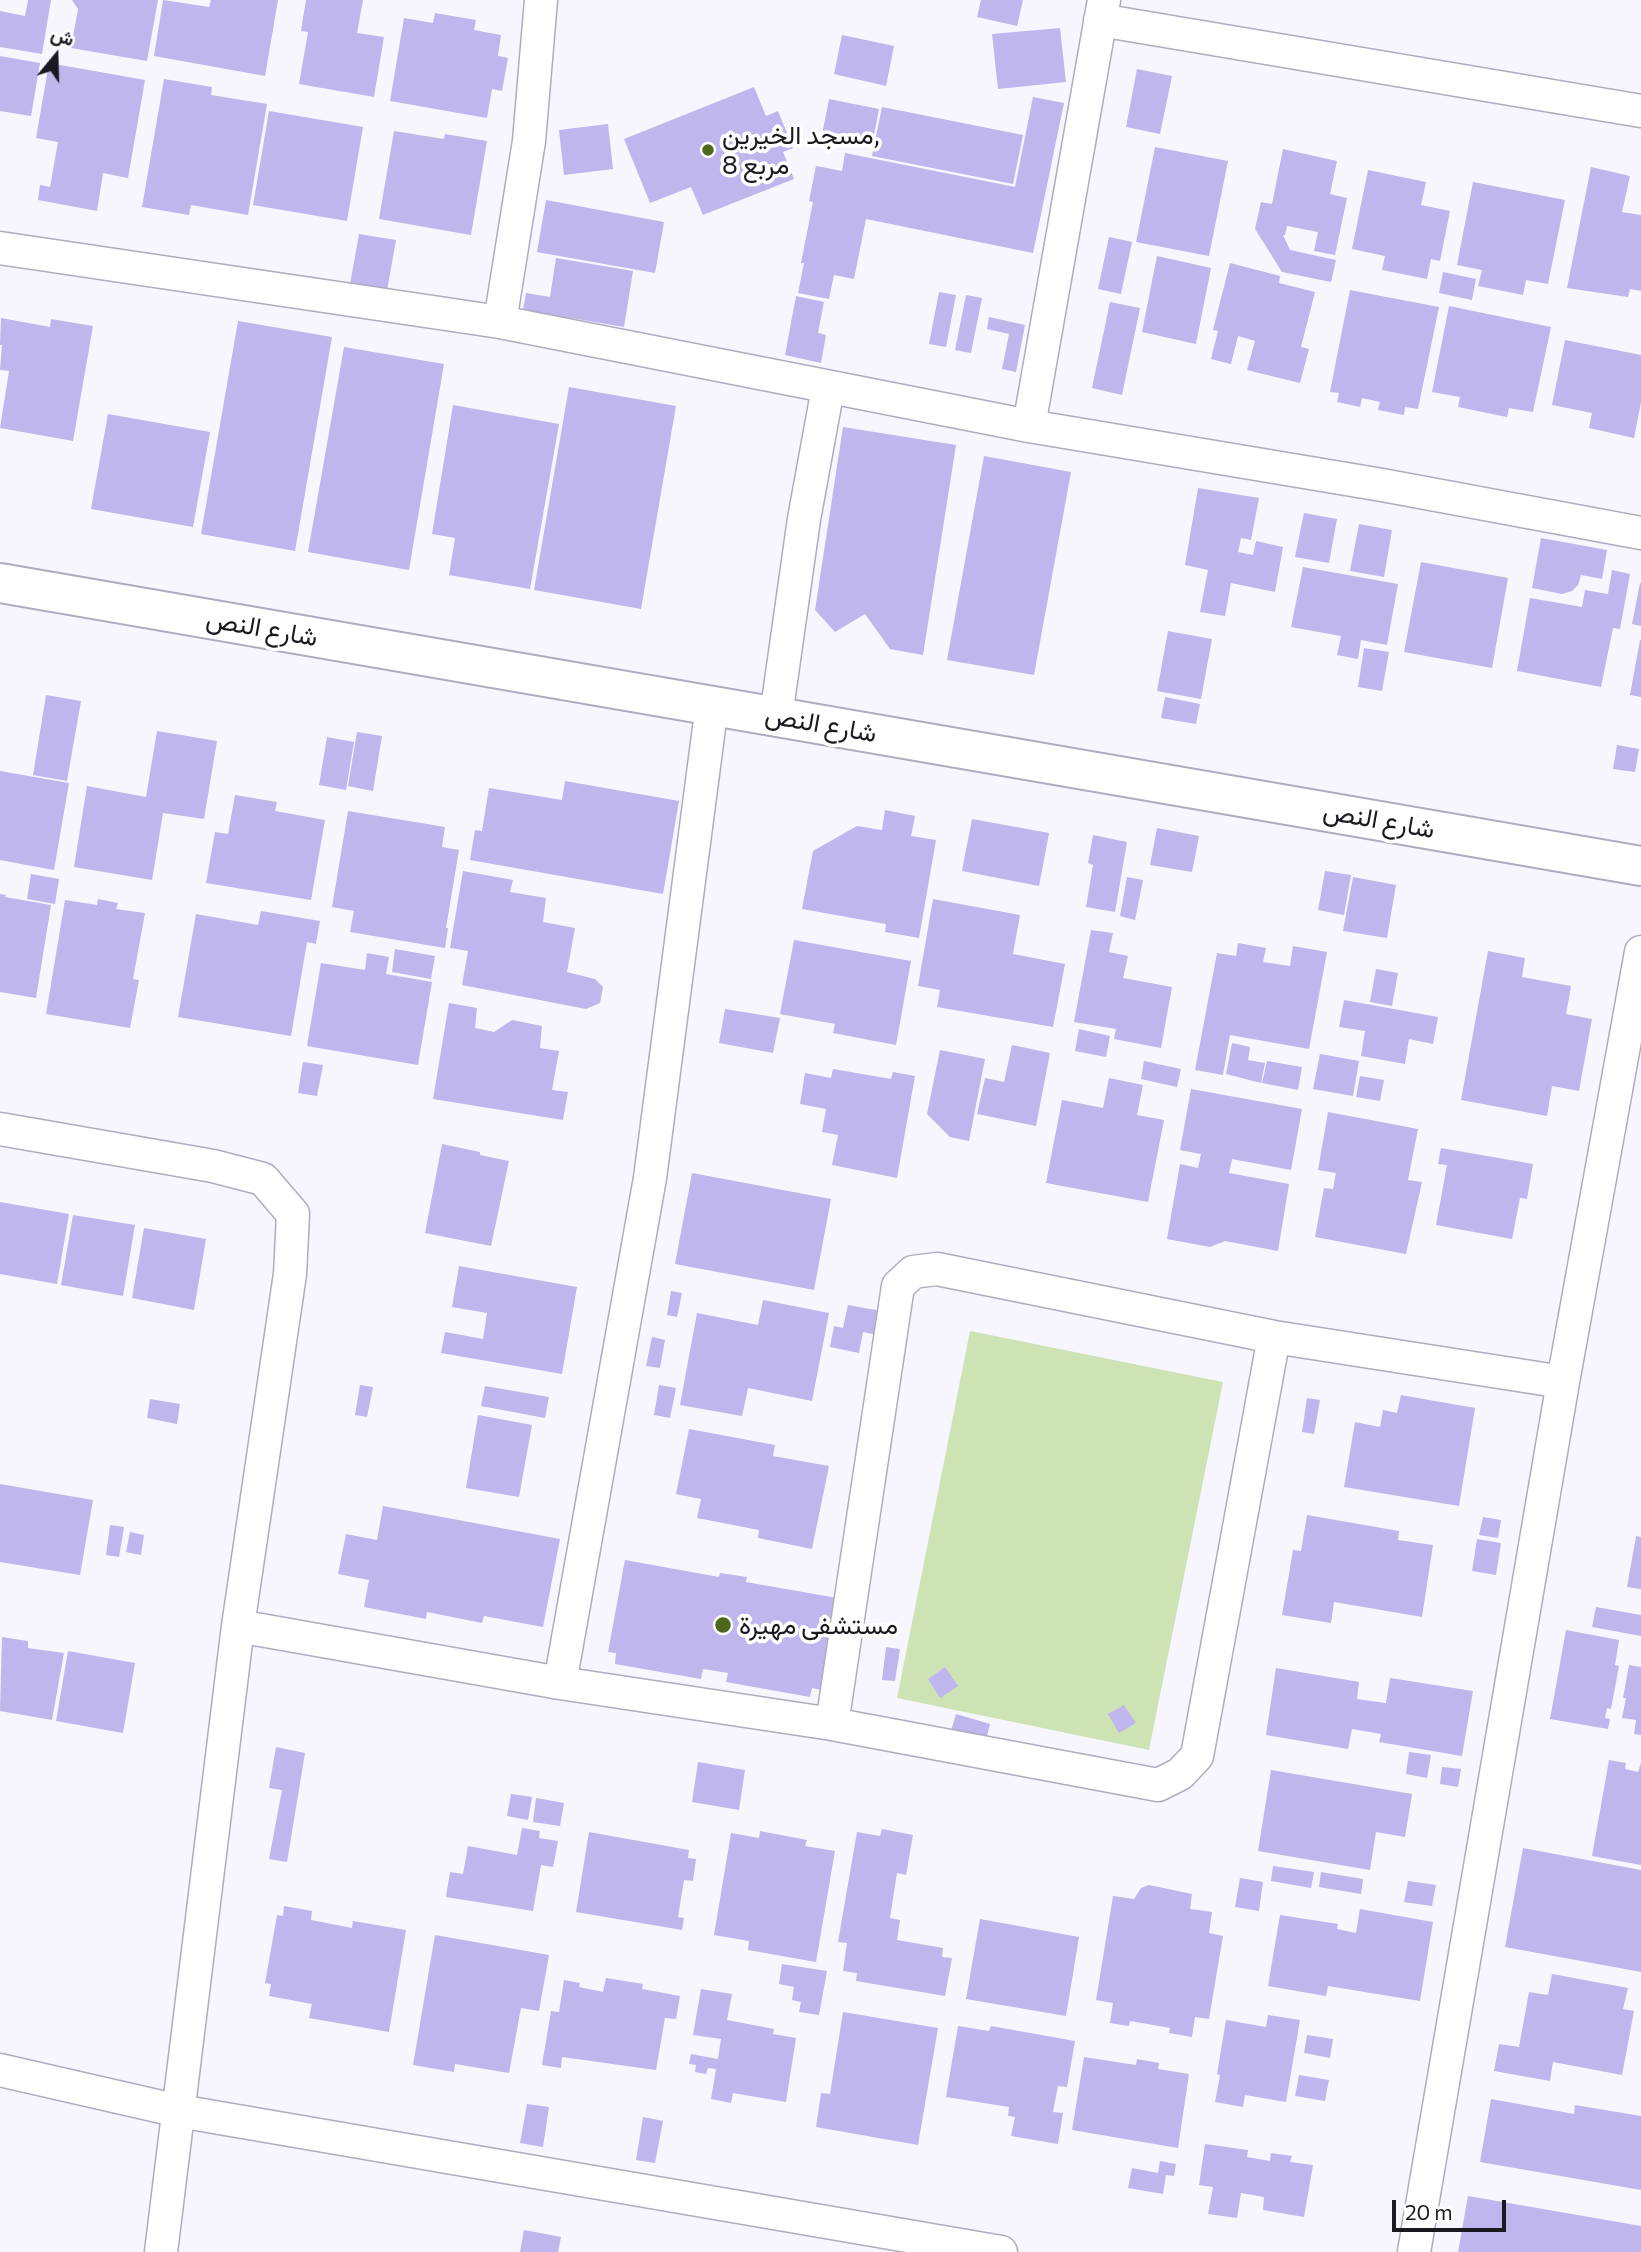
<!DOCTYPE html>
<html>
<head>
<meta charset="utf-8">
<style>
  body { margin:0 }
  #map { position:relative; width:1641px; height:2252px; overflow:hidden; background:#f7f6fe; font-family:Commissioner,Vazirmatn,sans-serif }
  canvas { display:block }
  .north { position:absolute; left:21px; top:21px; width:70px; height:70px; -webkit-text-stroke:5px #fff; paint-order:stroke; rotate:19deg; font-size:19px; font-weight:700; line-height:28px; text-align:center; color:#1a1920 }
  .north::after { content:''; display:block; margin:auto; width:24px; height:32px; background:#1a1920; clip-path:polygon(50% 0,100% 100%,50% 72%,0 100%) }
  .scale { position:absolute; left:1392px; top:2200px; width:114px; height:32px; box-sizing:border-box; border:4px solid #1a1920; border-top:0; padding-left:9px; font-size:21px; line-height:24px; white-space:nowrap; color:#1a1920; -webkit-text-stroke:5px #fff; paint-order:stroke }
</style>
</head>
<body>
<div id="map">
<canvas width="1641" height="2252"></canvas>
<div class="north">ش</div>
<div class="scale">20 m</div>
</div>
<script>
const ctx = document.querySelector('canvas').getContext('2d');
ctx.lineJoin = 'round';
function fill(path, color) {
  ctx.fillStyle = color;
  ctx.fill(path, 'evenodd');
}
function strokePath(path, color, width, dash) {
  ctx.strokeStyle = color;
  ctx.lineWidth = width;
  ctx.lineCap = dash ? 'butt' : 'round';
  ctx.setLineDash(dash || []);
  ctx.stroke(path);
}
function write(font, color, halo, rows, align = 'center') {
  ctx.font = font + ' Commissioner,Vazirmatn,sans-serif';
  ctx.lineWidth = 7;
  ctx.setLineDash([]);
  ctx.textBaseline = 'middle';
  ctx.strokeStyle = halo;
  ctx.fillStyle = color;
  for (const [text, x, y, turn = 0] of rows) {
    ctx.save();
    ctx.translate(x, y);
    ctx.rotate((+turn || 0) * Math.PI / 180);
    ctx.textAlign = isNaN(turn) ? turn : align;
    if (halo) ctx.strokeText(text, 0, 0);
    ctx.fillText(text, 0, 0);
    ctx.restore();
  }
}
fill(new Path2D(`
  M970,1331l253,51 -74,368 -252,-52z`), '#cde3b4');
fill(new Path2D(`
  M28,0h23l-9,54 -42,-7v-36l25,5z
  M72,0h86l-11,61 -76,-13 7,-39z
  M163,0l46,7 2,-7h67l-13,76 -111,-20z
  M306,0h57l-6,33 27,4 -10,60 -75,-13 9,-52 -7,-1z
  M981,0h42l-6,26 -40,-9z
  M435,13l41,7 -2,10 27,5 -3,21 10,2 -6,33 -10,-2 -5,29 -97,-17 14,-83 29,5z
  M1060,28l6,54 -68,7 -6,-55z
  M842,35l52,11 -8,40 -52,-12z
  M0,56l40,7 -9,53 -31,-5z
  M49,63l96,17 -17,98 -25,-5 -6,38 -59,-11 2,-15 10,2 8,-45 -22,-4z
  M1137,69l35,7 -12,58 -34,-7z
  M164,79l48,8 -1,8 56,9 -19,111 -57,-10 -2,10 -47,-8z
  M754,87l12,29 12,-5 15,37 -10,4 11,27 -91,36 -12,-28 -41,16 -26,-64z
  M1033,97l31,6 -31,150 -167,-34 -12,60 -20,-4 -5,24 -31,-6 6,-30h-3l12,-61 -4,-1 7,-35 26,5 3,-18 170,34z
  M829,99l50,10 -7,36 -50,-10z
  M882,107l141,28 -10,49 -141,-28z
  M269,111l94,16 -16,94 -94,-16z
  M608,124l5,45 -49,6 -5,-45z
  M394,131l50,8 1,-5 42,7 -16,94 -92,-16z
  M1155,147l73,14 -19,95 -73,-14z
  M1283,149l54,12 -7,33 17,4 -12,57 -21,-4 4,-19 -31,-6 -2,9h-2l7,15 46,10 -5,22 -49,-10 -27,-43 6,-27 11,2z
  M1591,167l39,9 -8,36 19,3v76l-11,-2 -2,8 -61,-9z
  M1368,170l58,12 -5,23 29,6 -10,50 -9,-2 -4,20 -45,-9 3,-14 -33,-7z
  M1473,182l92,18 -17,84 -22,-4 -3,15 -45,-9 4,-16 -25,-5z
  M546,200l118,22 -9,51 -118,-21z
  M359,234l37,6 -10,56 -37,-6z
  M1109,237l23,5 -11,52 -23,-5z
  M1157,256l54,12 -15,76 -54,-12z
  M556,258l77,13 -9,56 -101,-17 3,-17 24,4z
  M1230,263l50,13 -1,7 36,9 -14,55 8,2 -9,34 -53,-13 8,-29 -17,-5 -7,28 -20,-5 7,-28 -5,-1z
  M1443,272l33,7 -4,21 -33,-7z
  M1350,290l89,17 -21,102 -13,-2 -1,8 -26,-5 2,-8 -18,-4 -2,9 -23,-5 2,-9 -9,-1z
  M939,292l17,3 -10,52 -17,-3z
  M966,295l16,3 -11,55 -16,-3z
  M796,296l28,6 -6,31 8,2 -5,28 -36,-8z
  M1110,302l30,6 -18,87 -30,-7z
  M1449,306l102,21 -18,85 -24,-4 -2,9 -49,-10 2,-10 -28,-5z
  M989,317l36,8 -9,47 -14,-3 7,-35 -22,-5z
  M1,318l49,9 1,-8 42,7 -20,115 -73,-13 9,-57 -9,-1 2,-25h-2z
  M238,321l94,16 -37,214 -94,-17z
  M1565,340l76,15v47l-7,36 -45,-10 3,-15 -40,-8z
  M344,347l100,17 -35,206 -101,-18z
  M569,387l107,19 -35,203 -107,-19z
  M453,405l106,19 -29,165 -81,-14 6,-37 -23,-4z
  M108,414l102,18 -17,95 -102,-18z
  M843,427l113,18 -33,210 -33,-6 -25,-35 -30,18 -20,-22z
  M984,456l87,16 -37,203 -87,-15z
  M1198,488l61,10 -8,42 -10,-2 -3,14 15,3 3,-14 27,6 -8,45 -44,-9 -6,33 -25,-4 8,-42 -23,-5z
  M1304,513l33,6 -8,44 -34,-6z
  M1359,524l33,6 -8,47 -34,-6z
  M1541,538l66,12 -5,29 -21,-4 -3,10 -6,6 -10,3 -30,-6z
  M1421,562l87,16 -16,90 -88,-16z
  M1303,567l95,17 -11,61 -26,-5 -3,19 -21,-4 4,-19 -50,-9z
  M1612,570l18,4 -10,55 -7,-1 -12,59 -84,-16 13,-73 52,9 3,-17 23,4z
  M1640,583h1v43l-9,-2z
  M1168,631l44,8 -11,60 -44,-8z
  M1640,640h1v57l-11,-2z
  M1364,648l25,4 -7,39 -24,-4z
  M46,695l35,6 -14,80 -34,-6z
  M1165,697l35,7 -4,20 -35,-6z
  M157,731l60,10 -13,78 -41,-6 -11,67 -78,-13 13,-81 59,11z
  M357,732l25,4 -9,55 -25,-5z
  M327,737l27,5 -8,48 -27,-5z
  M1617,745l22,4 -4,23 -22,-3z
  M0,771l69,12 -15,87 -54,-10z
  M565,781l114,20 -16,93 -193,-34 5,-30 7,1 7,-43 73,12z
  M235,795l42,7 -2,9 50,9 -14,80 -105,-17 9,-51 13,2z
  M885,810l30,6 -4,20 25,4 -17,98 -34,-6 1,-8 -84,-15 11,-58 44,-25 25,4z
  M348,811l97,16 -3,20 17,3 -13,78h2l-3,20 -95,-16 4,-21 -22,-4z
  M972,819l77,14 -10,53 -77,-15z
  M1157,828l42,8 -7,36 -42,-7z
  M1093,835l34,7 -12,70 -29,-5 7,-42 -5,-2z
  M463,871l50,9 -3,12 36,6 -3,24 32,6 -8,44 28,7 8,8 -3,16 -14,6 -124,-24 6,-34 -18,-3z
  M1325,871l26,4 -7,40 -26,-5z
  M31,874l28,5 -4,25 -28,-5z
  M1127,877l16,3 -8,40 -15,-4z
  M1353,877l43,8 -9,53 -44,-7z
  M0,894l6,1 -1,2 46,8 -15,93 -36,-6z
  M98,899l20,4 -2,6 29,4 -12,66 6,1 -9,48 -84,-14 19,-114 32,5z
  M933,899l87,16 -7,39 52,10 -12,63 -116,-20 3,-17 -22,-4z
  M261,911l59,10 -4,23 -9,-2 -16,94 -113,-19 18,-103 62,11z
  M1091,930l22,3 -4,19 19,4 -5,22 49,9 -11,61 -47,-9 2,-10 -42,-7z
  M794,940l117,21 -15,84 -63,-12 2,-9 -55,-10z
  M1238,943l28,5 -3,14 27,4 3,-20 34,6 -18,97 -79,-14 -7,40 -28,-5 22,-117 19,3z
  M395,949l40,7 -4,23 -39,-7z
  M1488,951l37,7 -3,19 49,9 -5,28 26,5 -13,72 -27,-5 -5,30 -86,-16z
  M367,953l22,4 -3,17 46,8 -14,83 -111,-19 14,-83 44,7z
  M1376,969l22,4 -6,33 -22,-4z
  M1344,1000l94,17 -5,27 -24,-5 -4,25 -44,-8 4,-25 -26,-4z
  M449,1003l28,5 -2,20 19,4 18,-12 30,6 -2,22 19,3 -7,39 16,2 -5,28 -130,-21z
  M725,1009l55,9 -7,35 -54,-10z
  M1079,1029l31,7 -4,21 -31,-6z
  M1232,1043l18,4 -2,13 17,3 -4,20 -35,-9z
  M1012,1045l38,8 -14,73 -59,-12 8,-36 19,4z
  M940,1050l45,9 -16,82 -19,-4 -23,-23z
  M1320,1054l39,7 -6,35 -40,-7z
  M1144,1061l37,8 -4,18 -36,-8z
  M1267,1061l35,6 -4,23 -36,-7z
  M303,1062l20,3 -6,31 -19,-3z
  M833,1069l58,10 2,-7 22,4 -18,102 -65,-13 6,-30 -16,-3 4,-23 -26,-5 5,-31 26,5z
  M1360,1076l24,4 -4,21 -24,-4z
  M1109,1078l34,7 -6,30 27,5 -16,82 -102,-19 16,-83 41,8z
  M1191,1089l111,20 -11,61 -59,-11 -3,14 60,11 -11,67 -53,-10 -15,6 -43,-8 13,-75 18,4 3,-14 -21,-4z
  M1328,1112l90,17 -10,51 14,2 -16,72 -91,-17 9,-49 9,1 3,-16 -18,-3z
  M442,1144l38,8v3l29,6 -18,85 -66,-13z
  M1441,1148l92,16 -6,35 -7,-1 -8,41 -76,-14 11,-60 -9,-1z
  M692,1173l139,26 -17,91 -139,-26z
  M0,1202l69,12 -12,70 -57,-10z
  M73,1215l62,10 -12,71 -62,-11z
  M144,1228l62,11 -12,71 -62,-12z
  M459,1266l118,21 -15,87 -121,-21 4,-21 38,7 4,-26 -35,-6z
  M671,1291l11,2 -5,24 -10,-2z
  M763,1300l66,13 -17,88 -64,-13 -6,28 -62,-11 17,-92 61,12z
  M848,1305l33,6 -4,24 -14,-3 -4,21 -29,-6 4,-21 9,2z
  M652,1337l13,3 -5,28 -14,-2z
  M360,1385l13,2 -6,30 -12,-2z
  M659,1385l17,3 -6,30 -16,-3z
  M485,1386l64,11 -4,21 -64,-12z
  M1401,1395l74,13 -16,98 -115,-19 11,-65 25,5 3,-17 14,3z
  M1307,1398l13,2 -6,34 -12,-2z
  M150,1399l30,5 -3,20 -30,-6z
  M478,1415l54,10 -13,72 -53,-9z
  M689,1429l86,16 -2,11 56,10 -17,83 -54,-11 1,-8 -62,-12 4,-19 -25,-5z
  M0,1484l93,16 -13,75 -80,-13z
  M383,1506l177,33 -17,88 -59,-11 -2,7 -55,-11 -1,7 -62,-12 5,-27 -31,-6 8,-40 31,6z
  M1307,1515l92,16 -1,9 35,5 -11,72 -88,-15 -3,21 -49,-8 11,-65 8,1z
  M1483,1517l18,3 -3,18 -19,-3z
  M110,1525l14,2 -5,30 -13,-2z
  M130,1532l14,3 -3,20 -15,-3z
  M1636,1536l5,1v52l-14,-2z
  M1477,1539l24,4 -5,32 -24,-4z
  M625,1560l94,17 1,-4 27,4 -1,5 91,16 -16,92 -9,-2 -2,9 -84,-15 2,-9 -25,-4 -2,10 -86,-15 1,-11 -8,-1z
  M1596,1607l45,8v21l-49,-9z
  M1566,1630l53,10 -4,25 4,1 -8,43 -4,-1 -2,10 5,1 -2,10 -58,-10z
  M2,1637l26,4v7l36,5 -12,67 -52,-9z
  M886,1647l14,2 -5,32 -13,-1z
  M68,1651l67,12 -12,70 -67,-12z
  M1629,1665l12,2v68l-7,-1 2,-14 -14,-2 4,-20h-3z
  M945,1667l13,19 -18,12 -12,-19z
  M1276,1668l83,14 -2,17 29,4 4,-25 83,13 -11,65 -83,-14 2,-8 -29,-5 -4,20 -82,-14z
  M1124,1705l12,18 -17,10 -11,-19z
  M956,1714l34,10 -5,20 -35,-10z
  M276,1747l29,6 -18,109 -18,-3 13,-69 -13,-2z
  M1409,1752l22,3 -4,23 -21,-4z
  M1609,1760l17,3 -1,6 13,3 3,-9v102l-49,-9z
  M698,1762l47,8 -6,40 -47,-8z
  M1442,1767l19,2 -3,18 -18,-3z
  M1271,1770l141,24 -7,43 -29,-5 -6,38 -112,-19z
  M511,1794l21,3 -4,23 -21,-4z
  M536,1798l28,5 -4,23 -27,-4z
  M522,1828l18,3 -1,7 19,3 -5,26 -12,-2 -8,46 -87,-14 4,-25 13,2 5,-28 49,9z
  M882,1829l31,6 -7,40 -9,-2 -7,45 10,2 -3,20 46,8 -1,9 10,1 -7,38 -89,-15 1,-8 -14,-2 4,-28 -9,-1 19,-110 23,4z
  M760,1831l47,9 -2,6 30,5 -19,111 -68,-12 1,-9 -35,-6 17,-102 28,5z
  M589,1832l100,18 -1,8 8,1 -3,22 -9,-1 -6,37 6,1 -2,12 -106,-18z
  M1523,1848l118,22v102l-136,-25z
  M1273,1866l41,6 -3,16 -40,-7z
  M1321,1872l42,7 -2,15 -42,-7z
  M1240,1878l23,4 -4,29 -24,-4z
  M1408,1881l28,4 -4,21 -28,-4z
  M1149,1885l43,9 -2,15 22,3 -3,21 14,3 -14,83 -14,-2 -3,20 -23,-4 1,-5 -40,-7 -1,5 -19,-3 3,-20 -17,-3 17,-104 21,3 7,-11z
  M284,1906l28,5 -1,9 41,8 1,-7 53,9 -17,102 -80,-14 3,-14 -43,-8 2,-12 -6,-1 12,-68 6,1z
  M1360,1909l73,13 -13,79 -92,-15 -2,10 -58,-10 12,-71 58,9 -1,5 19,4z
  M980,1919l99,18 -13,79 -100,-17z
  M435,1935l114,20 -10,56 -18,-3 -12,65 -54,-9 -1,8 -41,-7z
  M782,1964l45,7 -8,44 -20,-3 2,-10 -9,-2 2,-13 -15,-3z
  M1552,1974l76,14 -5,21 11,2 -12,64 -69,-13 -3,19 -56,-10 5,-27 20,3 10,-55 19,3z
  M606,1978l37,6 -1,5 38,7 -4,23 -11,-1 -9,52 -94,-13 -1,11 -19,-3 9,-54 8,1 5,-32 16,3 -1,4 24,5z
  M701,1989l31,5 -5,26 47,9 -1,5 23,4 -10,64 -53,-9 -2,10 -20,-4 5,-30 -8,-1 -2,6 -11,-2 1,-7 -7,-1 2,-10 27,5 3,-20 -28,-4z
  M843,2012l95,16 -20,117 -102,-18 5,-34 9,1z
  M1268,2015l32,5 -14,82 -41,-7 -2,12 -28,-5 5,-27 -3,-1 9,-54 40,7z
  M958,2026l31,5 2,-5 84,15 -8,46 -9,-1 -5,26 10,1 -5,31 -47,-8 4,-19 -7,-1 1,-9 -63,-10z
  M1307,2035l26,4 -3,19 -26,-5z
  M1084,2057l52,8 1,-6 22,4 -1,6 31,5 -11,74 -106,-18z
  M1299,2075l30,5 -4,21 -30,-5z
  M1491,2099l83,15 1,-9 66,11v74l-161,-28z
  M527,2104l22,3 -6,40 -23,-4z
  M643,2117l20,4 -8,42 -19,-3z
  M1205,2144l43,6 -1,7 23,4 1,-8 21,3 -2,6 23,3 -9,52 -41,-7 1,-13 -23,-4 -4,25 -29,-4 5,-27 -14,-2z
  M1160,2161l16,3 -2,12 -8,-1 -3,19 -35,-6 4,-20 26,5z
  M1468,2196l173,30v26h-183z
  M524,2230l37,7 -3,15h-38z`), '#beb6ed');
const street = new Path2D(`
  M1100,20l541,91
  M0,248l500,74 529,104 353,59 259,48
  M500,322l29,-181 12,-141
  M1029,426l75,-426
  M776,716l28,-197 24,-131
  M0,1129l213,37 50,13 30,35 -3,60 -52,352 -77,626
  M238,1626l322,57 272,41 326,61 22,-11 17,-18 77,-419
  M560,1683l90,-505 62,-473
  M832,1724l66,-438 15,-14 24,-3 337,68 289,45
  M0,2070l179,41 822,141
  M1414,2252l149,-870 78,-430`);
const secondary = new Path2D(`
  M0,583l1641,283`);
strokePath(street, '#aeacbe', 35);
strokePath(secondary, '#aeacbe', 42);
strokePath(street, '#fff', 32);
strokePath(secondary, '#fff', 38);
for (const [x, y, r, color] of [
  [708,150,7,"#4c681c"],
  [723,1625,9,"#4c681c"]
]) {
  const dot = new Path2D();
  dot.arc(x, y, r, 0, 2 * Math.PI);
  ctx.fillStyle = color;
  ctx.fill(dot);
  strokePath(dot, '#fff', 2.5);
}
write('26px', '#1a1920', '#fff', [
  ["مسجد الخيرين,",722,135],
  ["مربع 8",722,165],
  ["مستشفى مهيرة",739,1625]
], 'left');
write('26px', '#1a1920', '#fff', [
  ["شارع النص",262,628,10],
  ["شارع النص",821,724,10],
  ["شارع النص",1379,820,10]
]);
</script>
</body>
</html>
